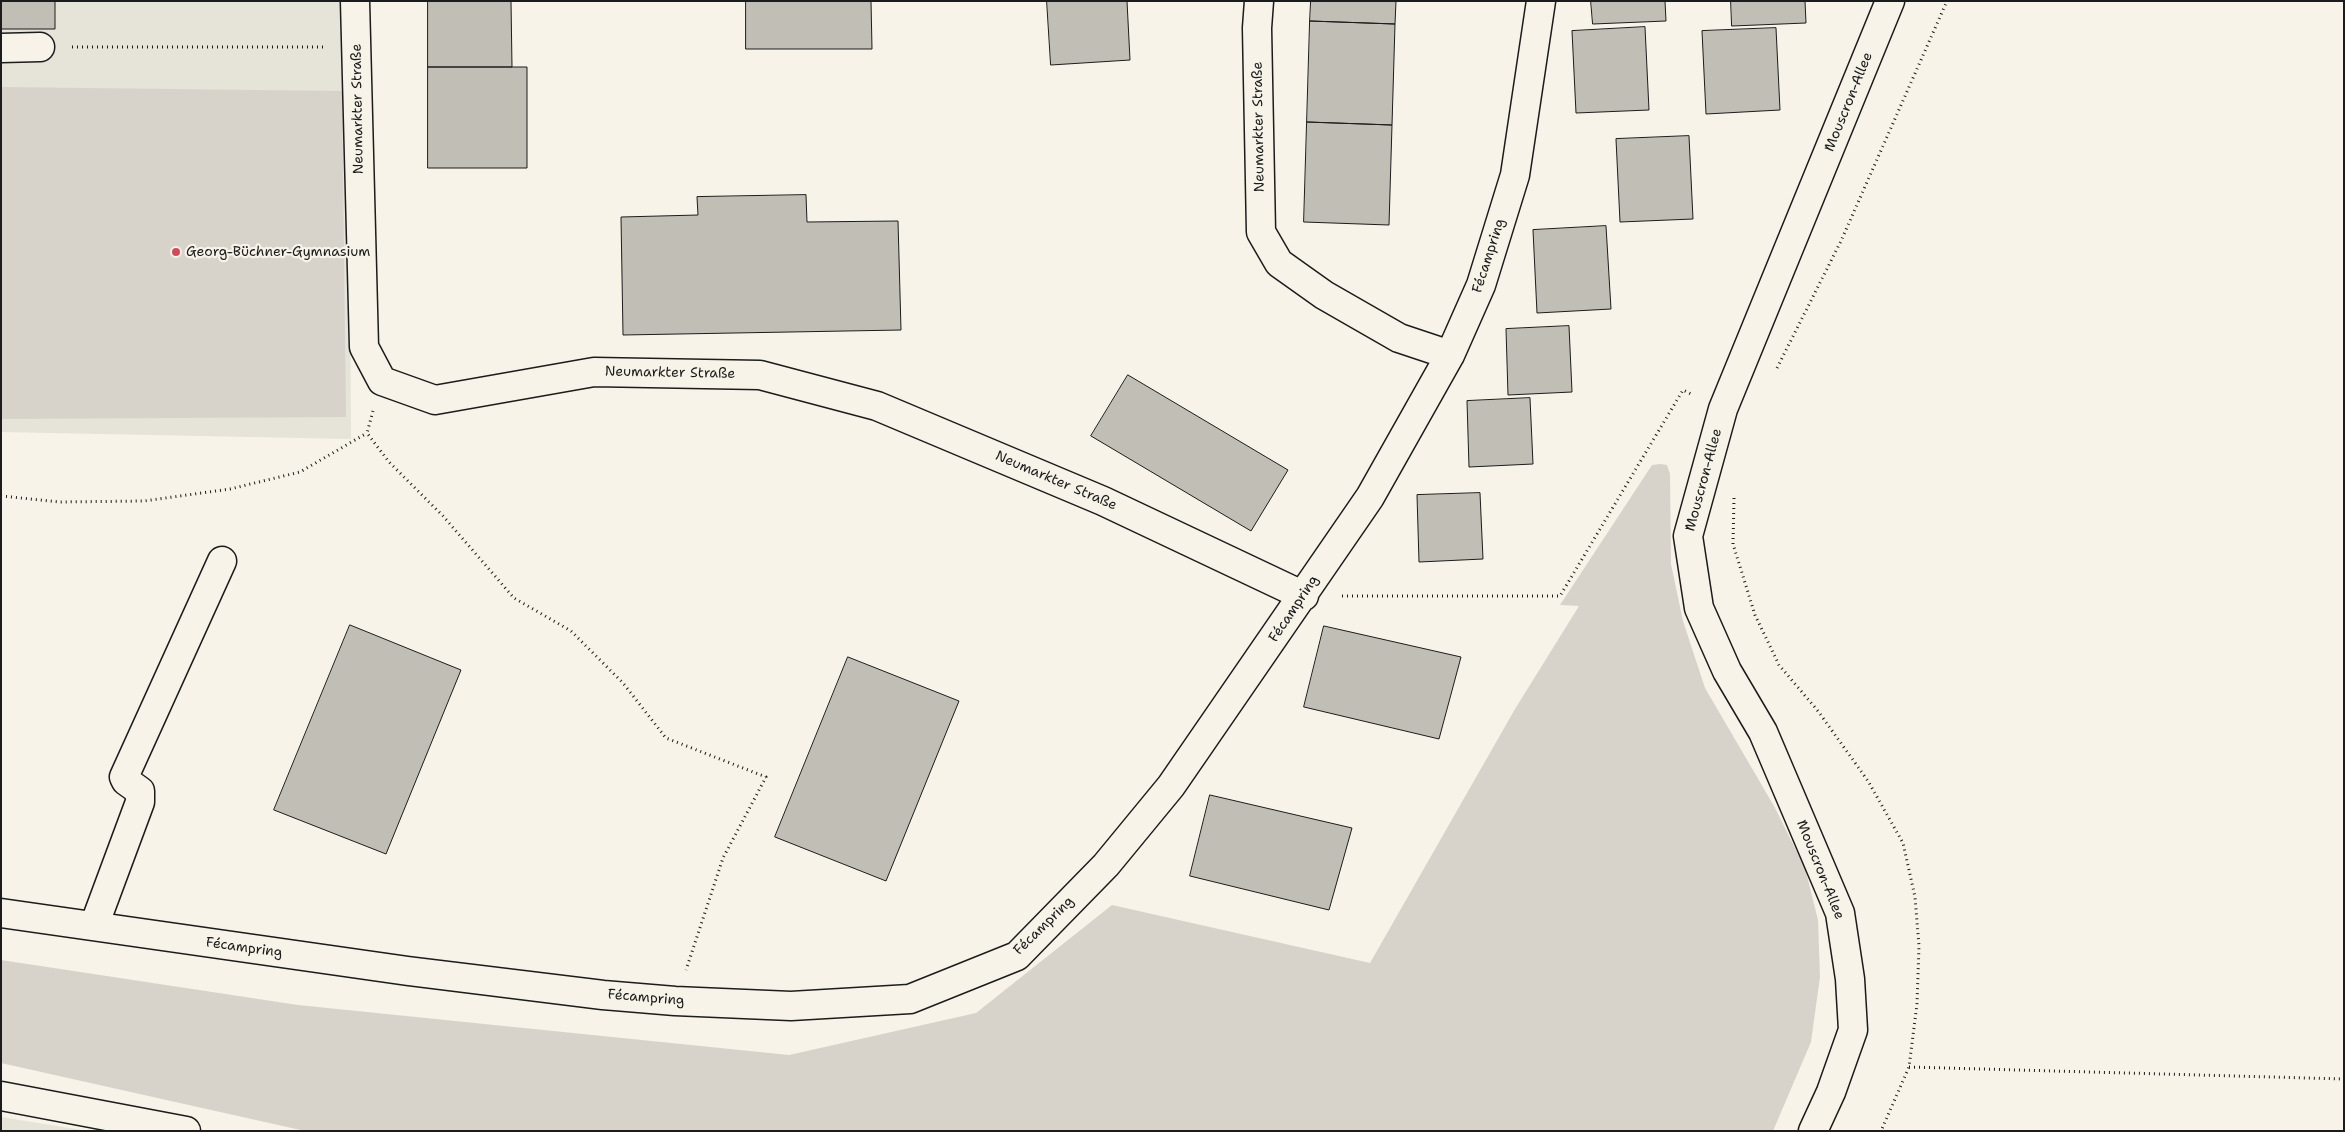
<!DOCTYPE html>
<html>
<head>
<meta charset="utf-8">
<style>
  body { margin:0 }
  #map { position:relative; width:2345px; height:1132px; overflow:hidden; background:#f7f3e8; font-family:"Shantell Sans",sans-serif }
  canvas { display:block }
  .frame { position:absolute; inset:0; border:2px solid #1c1c1c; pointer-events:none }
</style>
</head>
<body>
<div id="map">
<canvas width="2345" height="1132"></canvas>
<div class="frame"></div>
</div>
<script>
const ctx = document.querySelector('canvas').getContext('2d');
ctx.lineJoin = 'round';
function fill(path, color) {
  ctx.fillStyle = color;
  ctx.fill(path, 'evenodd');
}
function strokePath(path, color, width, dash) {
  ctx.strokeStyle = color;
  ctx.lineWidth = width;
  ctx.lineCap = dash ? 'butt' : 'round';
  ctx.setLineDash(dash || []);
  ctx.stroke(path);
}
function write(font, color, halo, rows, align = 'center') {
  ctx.font = font + ' "Shantell Sans",sans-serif';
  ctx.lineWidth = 4.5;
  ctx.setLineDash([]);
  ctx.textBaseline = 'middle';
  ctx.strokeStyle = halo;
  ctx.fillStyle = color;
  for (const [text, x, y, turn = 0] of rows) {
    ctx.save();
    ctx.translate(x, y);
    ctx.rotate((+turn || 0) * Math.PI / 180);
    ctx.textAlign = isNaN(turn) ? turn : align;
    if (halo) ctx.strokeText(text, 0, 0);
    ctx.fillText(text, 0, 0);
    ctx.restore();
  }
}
fill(new Path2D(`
  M1,1h345l3,71 2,367 -350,-7z
  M1,1117l87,14h-87z`), '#e6e3d9');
fill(new Path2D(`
  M1,87l341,4 4,326 -345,2z
  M1660,464l7,1 3,9 1,90 12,57 22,67 69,118 31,62 13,52 2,57 -9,65 -38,89h-1468l-304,-68v-103l297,45 491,50 187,-42 136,-108 258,58 145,-254 64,-103 -19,-1 92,-140z`), '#d7d3cb');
const building = new Path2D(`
  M1,1h54v28h-54z
  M428,1h83l1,66h-84z
  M746,1h125l1,48h-126z
  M1047,1h80l3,59 -79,5z
  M1311,1h85l-1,23 -85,-3z
  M1591,1h74l1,20 -73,3z
  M1731,1h74l1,22 -74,3z
  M1310,21l85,3 -3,101 -85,-3z
  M1645,27l4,83 -73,3 -4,-82z
  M1776,28l4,82 -74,4 -4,-83z
  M428,67h99v101h-99z
  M1307,122l85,3 -3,100 -85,-3z
  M1689,136l4,83 -73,3 -4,-83z
  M806,195l1,27 91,-1 3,109 -278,5 -2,-118 77,-2 -1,-18z
  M1606,226l5,83 -74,4 -4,-83z
  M1569,326l3,66 -64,3 -2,-66z
  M1128,375l160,95 -37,61 -160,-95z
  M1530,398l3,66 -64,3 -2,-66z
  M1480,493l3,66 -64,3 -2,-67z
  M350,625l111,45 -75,184 -112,-44z
  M1324,626l137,31 -22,82 -135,-32z
  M848,657l111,44 -73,180 -111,-44z
  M1210,795l142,33 -23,82 -139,-34z`);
fill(building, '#c0beb5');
strokePath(building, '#1c1c1c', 1);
const minor = new Path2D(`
  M355,1l9,346 18,34 53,19 159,-28 166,3 117,31 226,95 201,95
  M1259,1l-2,27 4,204 18,31 45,32 75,43 51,17
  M1,48l39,-1
  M1,913l407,58 195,24 72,6 116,5 119,-7 107,-43 89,-91 65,-79 199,-289 80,-142 31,-70 34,-110 26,-174
  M94,926l46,-124v-11l-14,-10 -2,-4 98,-216
  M1813,1131l18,-39 22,-62 -3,-51 -10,-66 -77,-181 -36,-61 -28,-63 -11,-72 35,-127 167,-408`);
const major = new Path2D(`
  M1,1096l185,35`);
strokePath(minor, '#1c1c1c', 31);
strokePath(major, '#1c1c1c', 31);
strokePath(new Path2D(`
  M72,47h251
  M1777,368l64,-127 106,-240
  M373,411l-6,22 22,29 54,54 71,82 57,33 52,52 43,55 100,39 -43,81 -37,112
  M1,496l59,6 84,-1 86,-12 70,-17 67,-39
  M1734,498l-1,46 22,71 24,50 39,46 50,70 35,62 12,54 4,49 -2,58 -8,63 -28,64
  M1342,596h218l123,-206 10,5
  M1909,1067l435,12`), '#1c1c1c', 3, [1, 4]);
strokePath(minor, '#f7f3e8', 28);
strokePath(major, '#f7f3e8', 28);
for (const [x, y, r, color] of [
  [176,252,5,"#d1495b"]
]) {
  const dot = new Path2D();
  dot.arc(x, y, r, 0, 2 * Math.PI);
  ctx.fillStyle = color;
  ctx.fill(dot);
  strokePath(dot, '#f7f3e8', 2);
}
write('14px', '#1c1c1c', '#f7f3e8', [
  ["Mouscron-Allee",1849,102,-68],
  ["Neumarkter Straße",358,109,-91],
  ["Neumarkter Straße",1259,127,-91],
  ["Fécampring",1489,256,-72],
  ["Neumarkter Straße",670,373,1],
  ["Mouscron-Allee",1704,480,-75],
  ["Neumarkter Straße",1056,481,23],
  ["Fécampring",1294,609,-56],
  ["Mouscron-Allee",1820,870,68],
  ["Fécampring",1044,926,-44],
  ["Fécampring",244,948,8],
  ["Fécampring",646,998,5]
]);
write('14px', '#1c1c1c', '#f7f3e8', [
  ["Georg-Büchner-Gymnasium",186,252]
], 'left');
</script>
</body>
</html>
